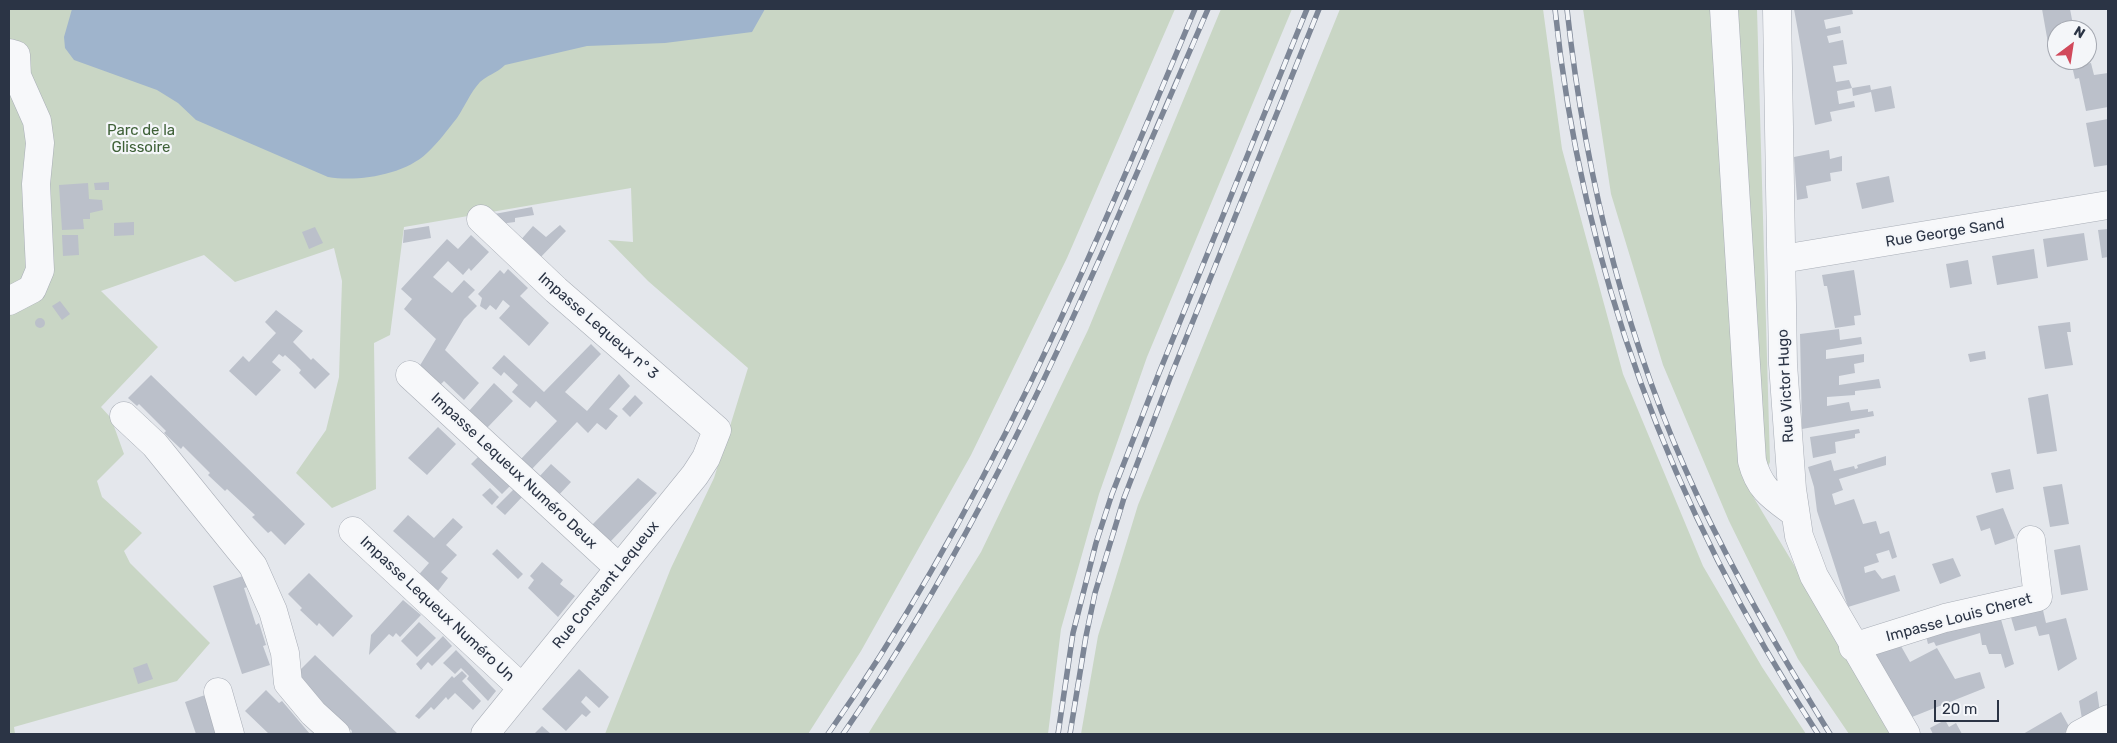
<!DOCTYPE html>
<html>
<head>
<meta charset="utf-8">
<style>
  body { margin:0 }
  #map { position:relative; width:2117px; height:743px; overflow:hidden; background:#e4e7ec; font-family:Rubik,sans-serif }
  canvas { display:block }
  .frame { position:absolute; inset:0; border:10px solid #2b3445; pointer-events:none }
  .north { position:absolute; left:2047px; top:20px; width:50px; height:50px; box-sizing:border-box; background:#f4f6f9; border:1px solid #a4a8b1; border-radius:50%; rotate:31deg; font-size:14px; font-weight:700; line-height:20px; text-align:center; color:#2b3445 }
  .north::after { content:''; display:block; margin:auto; width:18px; height:22px; background:#d1495b; clip-path:polygon(50% 0,100% 100%,50% 72%,0 100%) }
  .scale { position:absolute; left:1934px; top:700px; width:65px; height:22px; box-sizing:border-box; border:2px solid #2b3445; border-top:0; padding-left:6px; font-size:15px; line-height:18px; white-space:nowrap; color:#2b3445; -webkit-text-stroke:4px #f4f6f9; paint-order:stroke }
</style>
</head>
<body>
<div id="map">
<canvas width="2117" height="743"></canvas>
<div class="frame"></div>
<div class="north">N</div>
<div class="scale">20 m</div>
</div>
<script>
const ctx = document.querySelector('canvas').getContext('2d');
ctx.lineJoin = 'round';
function fill(path, color) {
  ctx.fillStyle = color;
  ctx.fill(path, 'evenodd');
}
function strokePath(path, color, width, dash) {
  ctx.strokeStyle = color;
  ctx.lineWidth = width;
  ctx.lineCap = dash ? 'butt' : 'round';
  ctx.setLineDash(dash || []);
  ctx.stroke(path);
}
function write(font, color, halo, rows, align = 'center') {
  ctx.font = font + ' Rubik,sans-serif';
  ctx.lineWidth = 4.5;
  ctx.setLineDash([]);
  ctx.textBaseline = 'middle';
  ctx.strokeStyle = halo;
  ctx.fillStyle = color;
  for (const [text, x, y, turn = 0] of rows) {
    ctx.save();
    ctx.translate(x, y);
    ctx.rotate((+turn || 0) * Math.PI / 180);
    ctx.textAlign = isNaN(turn) ? turn : align;
    if (halo) ctx.strokeText(text, 0, 0);
    ctx.fillText(text, 0, 0);
    ctx.restore();
  }
}
fill(new Path2D(`
  M9,9h1166l-108,249 -96,197 -110,196 -53,83h-203l66,-166 43,-90 34,-110 -100,-87 -40,-41 25,2 -2,-54 -227,39 -14,108 -16,8 2,146 -44,19 -36,-35 30,-43 13,-53 3,-96 -8,-33 -99,34 -31,-27 -103,36 57,56 -57,60 10,11 13,36 -27,27 5,16 40,36 -18,18 6,12 80,80 -33,38 -163,46 1,7h-6z
  M1221,9h71l-145,348 -48,137 -38,135 -13,105h-180l113,-182 107,-222z
  M1340,9h203l19,140 61,225 80,192 59,101 44,67h-725l17,-98 40,-131z
  M1583,9h133l29,460 9,29 141,236h-46l-51,-75 -37,-73 -32,-65 -66,-156 -52,-171z
  M1734,9h23l13,453 -4,9z`), '#c9d6c5');
fill(new Path2D(`
  M72,9h693l-13,23 -87,11 -78,3 -82,19c-8,8 -19,11 -25,17 -10,11 -15,24 -23,36 -9,11 -19,25 -30,35 -23,22 -69,29 -99,24l-132,-57 -18,-17 -21,-13 -83,-30 -9,-12 -1,-11z`), '#9fb4cc');
fill(new Path2D(`
  M1794,9h58l1,5 -29,6 2,9 14,-3 1,7 -14,3 2,7 14,-3 4,24 -14,2 3,16 13,-2 3,8 -15,3 2,13 15,-3 1,6 -25,5 2,9 -17,4z
  M2042,9h28l4,21h-17v28l-6,2z
  M2091,63l3,12 14,-2v34l-22,4 -7,-33 -4,1 -3,-13z
  M1870,85l1,5 20,-4 4,22 -20,4 -4,-20 -18,4 -1,-8z
  M2108,119v46l-14,2 -8,-44z
  M1829,150l1,9 12,-3v15l-12,2 1,8 -25,5 2,12 -11,2 -3,-43z
  M1889,176l5,26 -32,7 -6,-26z
  M109,182v8h-14l-1,-7z
  M88,183l1,16 13,1 1,10 -13,3v6h-7l1,10 -22,1 -3,-45z
  M532,207l2,8 -19,3v4l-16,2 -10,-9z
  M134,222v13l-20,1v-13z
  M560,225l6,6 -29,30 -19,-18 15,-17 13,11z
  M429,226l2,12 -28,5 1,-13z
  M315,227l8,16 -14,6 -7,-17z
  M2108,229v28l-6,1 -4,-28z
  M2084,233l4,27 -41,7 -4,-28z
  M62,235h16l1,20 -16,1z
  M471,235l18,17 -18,19 -2,-3 -6,7 -15,-14 -15,16 19,16 12,-13 11,10 -7,7 9,9 -13,13 -19,31 34,33 -15,17 -20,-19 -5,5 -20,-19 17,-28 -32,-30 8,-10 -11,-10 46,-50 11,10z
  M2034,249l4,29 -41,7 -5,-29z
  M1968,260l4,24 -22,4 -4,-24z
  M508,269l20,19 -8,8 29,27 -20,23 -30,-28 11,-12 -7,-6 -7,10 -6,-5 -4,5 -6,-4 2,-8 -4,-4 22,-24 4,4z
  M1854,270l7,45 -7,1 1,9 -20,3 -8,-42h-3l-2,-11z
  M60,301l10,13 -8,6 -10,-14z
  M276,310l27,21 -10,11 18,18 2,-2 17,16 -15,15 -16,-16 2,-3 -6,-6 -10,-9 -2,2 -4,-3 -7,8 9,8 -25,26 -27,-25 14,-15 6,6 27,-29 -11,-11z
  M35 323a5 5 0 1 1 10 0a5 5 0 1 1-10 0Z
  M2070,322l1,10h-4l6,33 -28,4 -7,-43z
  M1839,329l1,11 21,-3 1,7 -36,6v9l38,-5v8l-10,2 1,9 -16,3v9l40,-6 2,9 -26,3v4l-28,2v9l22,-4 2,9 17,-2v3l5,-1 1,5 -72,13 -2,-95z
  M591,344l10,10 -36,38 22,19 32,-37 11,12 -21,23 9,7 -12,14 -9,-7 -9,10 -11,-11 -46,48 -11,-10 37,-39 -21,-20 -6,7 -18,-16 6,-7 -14,-13 -3,4 -9,-8 12,-13 40,37z
  M1985,351l1,8 -16,3 -2,-8z
  M151,375l154,149 -20,21 -14,-14 -3,2 -16,-16 3,-2 -28,-26 -2,2 -17,-16 2,-2 -27,-27 -2,3 -17,-16 2,-2 -27,-27 -2,2 -9,-8z
  M494,383l19,18 -26,27 -18,-17z
  M2048,394l9,57 -20,3 -9,-56z
  M635,395l8,8 -13,14 -8,-8z
  M438,427l18,17 -29,31 -19,-17z
  M1859,429l1,4 -5,1v4l-20,4 1,11 -23,5 -3,-21z
  M480,455l31,30 -9,9 -31,-30z
  M1886,456v9l-47,14 4,11 -11,4 3,11 19,-6 9,25 13,-3 4,13 9,-3 8,26 -5,2 -3,-9 -13,4 3,8 -15,5 1,6 10,-3 7,9 13,-4 5,16 -52,16 -31,-96 -3,-24 -6,-20 23,-7 3,11 20,-5 1,3 3,-1 -1,-3z
  M551,464l20,18 -14,15 -19,-19z
  M2010,469l4,20 -18,4 -5,-20z
  M638,478l19,15 -47,49 -19,-16z
  M2062,484l7,40 -19,3 -7,-40z
  M490,488l9,9 -7,8 -10,-10z
  M515,488l8,8 -18,19 -9,-8z
  M2003,508l12,30 -20,7 -5,-17 -9,3 -5,-15z
  M408,515l26,23 19,-20 10,9 -17,18 11,10 -16,17 7,6 -14,18 -19,-17 14,-16 -36,-32z
  M2080,545l8,45 -27,5 -7,-45z
  M497,549l26,25 -5,5 -26,-25z
  M1953,558l8,18 -21,8 -8,-20z
  M542,562l21,18 -3,4 15,12 -17,21 -30,-29 6,-8 -4,-4z
  M309,573l44,43 -20,21 -14,-14 -2,3 -17,-16 2,-2 -14,-14z
  M243,576l4,11 -3,1 12,37 3,-2 7,22 -3,1 7,19 -28,9 -29,-88z
  M403,600l18,15 -21,22 -4,-4 -3,4 -4,-3 -20,21 2,-20z
  M2042,606l4,17 20,-5 11,41 -19,12 -9,-37 -10,2 -3,-10 -21,5 -5,-17z
  M2000,616l14,48 -9,4 -4,-14h-12l-3,-9h-4l-2,-12 -44,13 -2,-4 -6,2 -3,-12z
  M419,622l17,16 -19,19 -16,-16z
  M443,636l9,10 -20,20 -4,-4 -7,8 -5,-6z
  M1897,639l13,23 27,-14 18,31 25,-7 5,16 -73,29 -39,-65z
  M456,650l40,41 -8,10 -21,-22 2,-3 -8,-8 -6,6 -12,-11z
  M315,655l83,79h-47l1,-3 -27,-26 -2,2 -29,-31z
  M147,663l6,16 -15,5 -5,-16z
  M579,669l30,28 -10,11 -13,-12 -5,6 10,10 -5,5 -4,-3 -16,17 -24,-22z
  M462,671l5,5 -5,5 19,20 -8,9 -18,-17 -7,7 -2,-3 -12,13 -3,-3 -12,12 -4,-3 37,-40 2,2z
  M266,690l13,13 3,-2 28,33h-41l-24,-23z
  M2097,691l3,21 -18,7 -3,-18z
  M205,695l13,39h-22l-11,-32z
  M2061,712l10,18 -9,4h-39z
  M1945,720l4,7 7,-4 6,11h-29l-3,-6z
  M542,726l9,8h-17z`), '#bbc0ca');
const minor = new Path2D(`
  M1724,9l28,452c7,28 21,36 43,52
  M1777,9l6,355 9,125 7,47 15,40 92,158
  M9,53l7,2 1,21 20,45 3,22 -4,41 4,86 -8,19 -23,12
  M481,219l75,71 161,140 -11,28 -11,17 -210,259
  M1782,259l326,-54
  M410,375l209,193
  M124,416l31,29 98,121 20,45 12,42 3,30 25,30 23,21
  M353,531l169,157
  M1853,647l92,-29 93,-21 -7,-57
  M218,692l12,42
  M2080,734l28,-15`);
strokePath(minor, '#a9aeb7', 29);
strokePath(minor, '#f7f8fa', 28);
const rail = new Path2D(`
  M1555,9c27,262 119,505 263,725
  M1567,9c18,167 59,333 130,486 39,83 85,161 133,239
  M828,734c156,-222 263,-476 367,-725
  M843,734c105,-152 186,-317 261,-485 35,-80 70,-160 104,-240
  M1058,734l15,-101 23,-90 16,-49 47,-121 148,-364
  M1070,734l16,-98 9,-43 29,-95 46,-120 149,-369`);
strokePath(rail, '#7d8696', 5.5);
strokePath(rail, '#f4f6f9', 4, [11]);
write('15px', '#3f6138', '#f4f6f9', [
  ["Parc de la",141,131],
  ["Glissoire",141,148]
]);
write('15px', '#2b3445', '#f4f6f9', [
  ["Rue George Sand",1945,233,-9],
  ["Impasse Lequeux n° 3",598,326,41],
  ["Rue Victor Hugo",1786,386,-93],
  ["Impasse Lequeux Numéro Deux",514,471,43],
  ["Rue Constant Lequeux",606,585,-51],
  ["Impasse Lequeux Numéro Un",437,609,43],
  ["Impasse Louis Cheret",1959,618,-15]
]);
</script>
</body>
</html>
